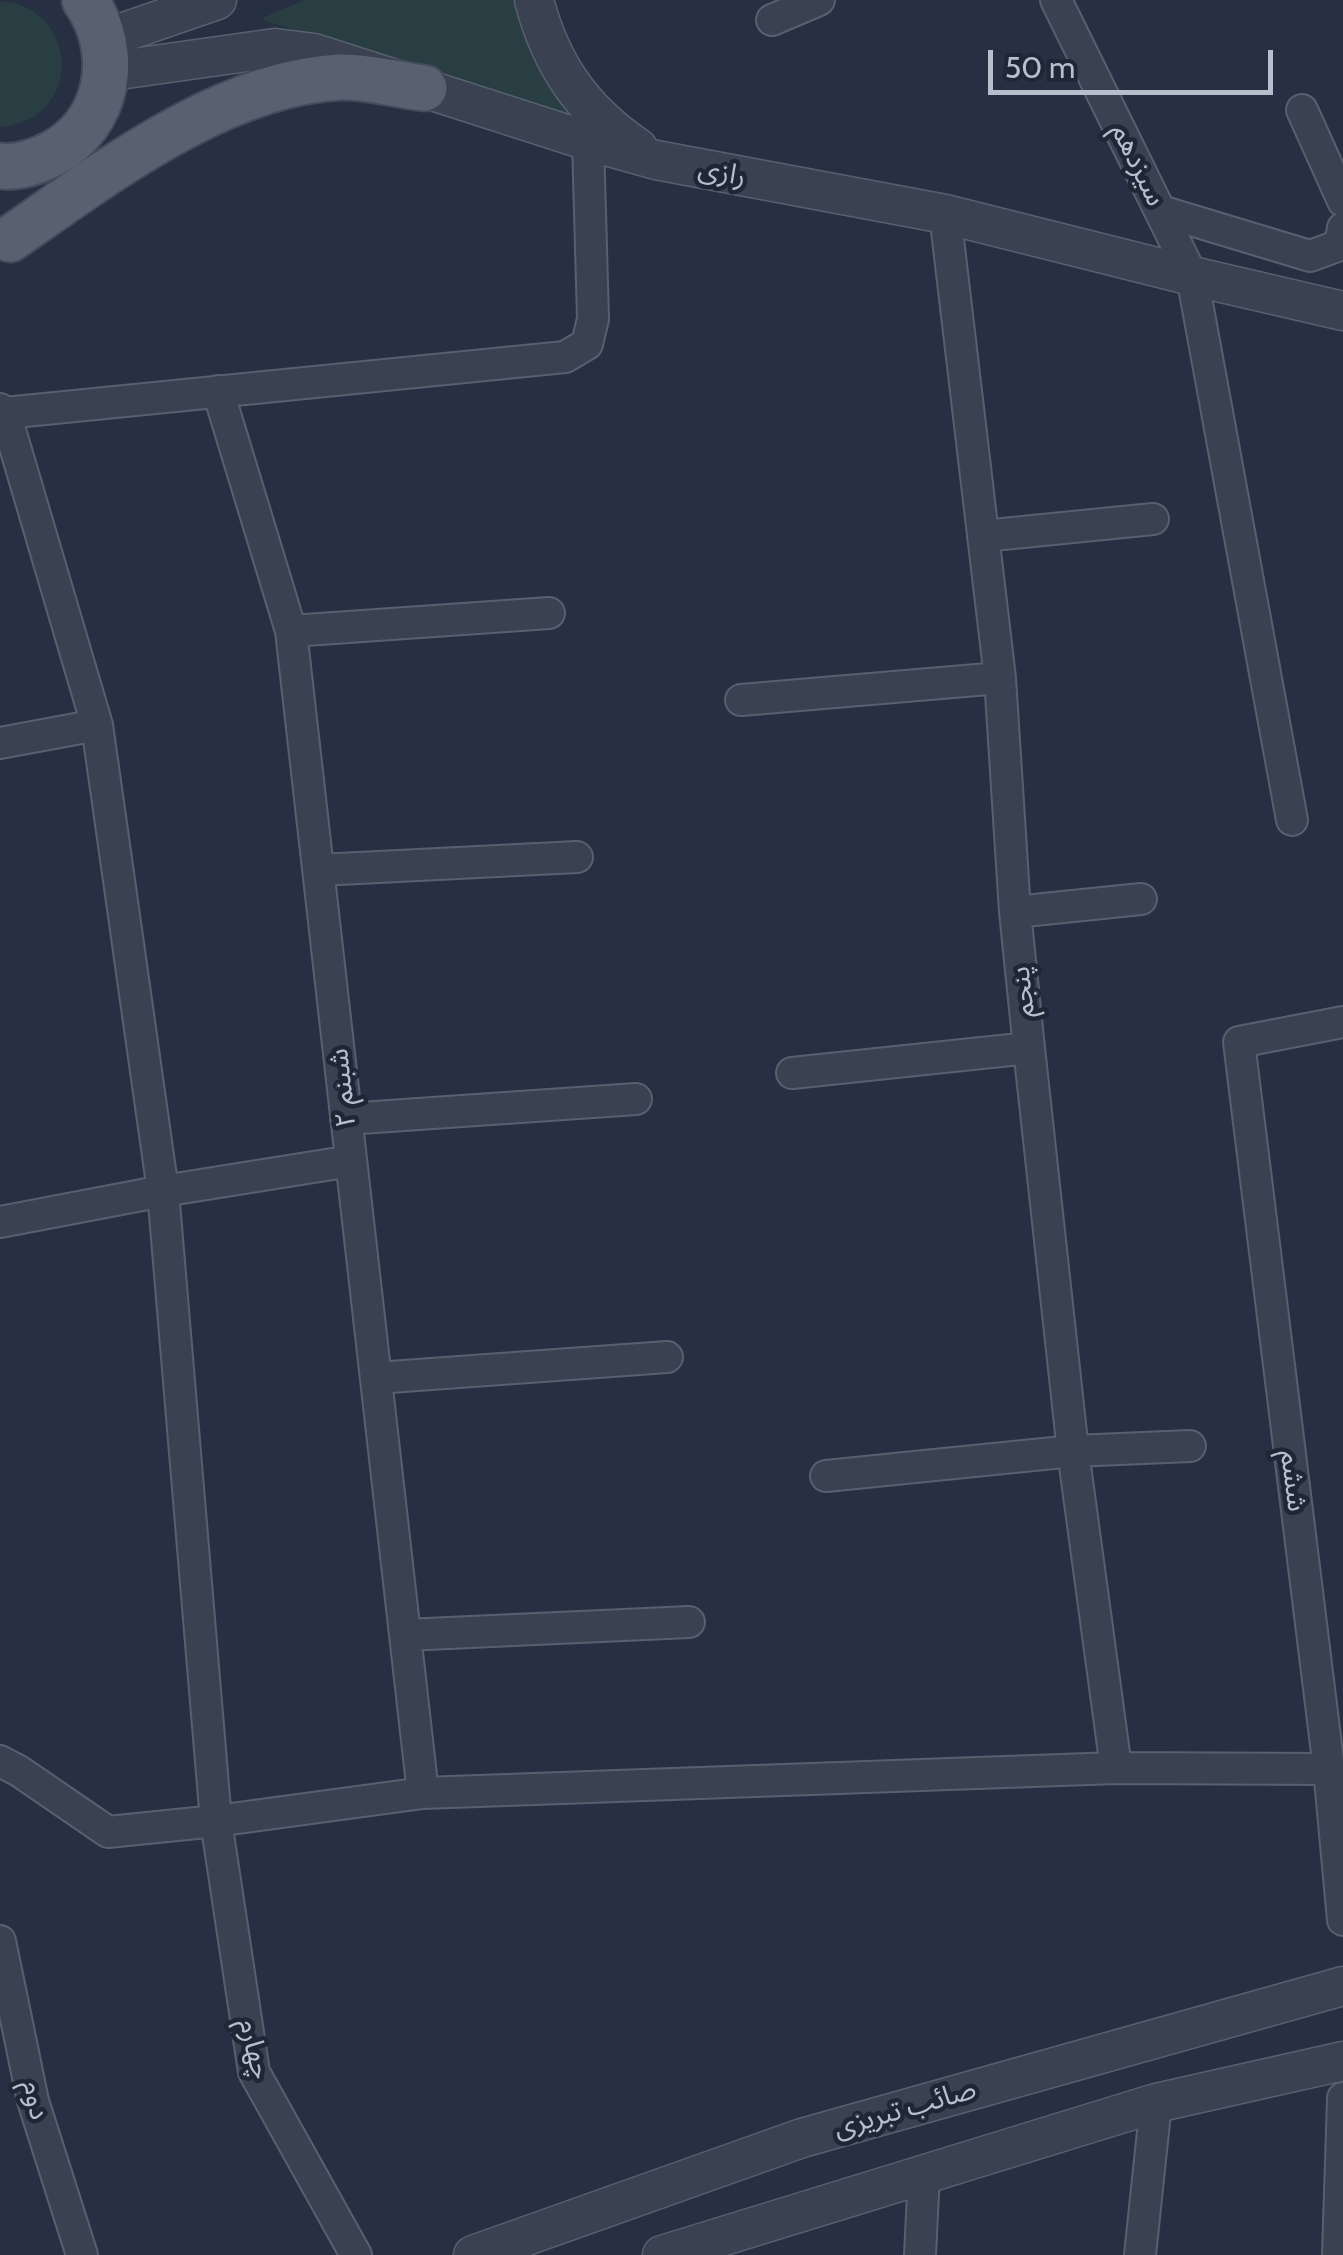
<!DOCTYPE html>
<html>
<head>
<meta charset="utf-8">
<style>
  body { margin:0 }
  #map { position:relative; width:1343px; height:2255px; overflow:hidden; background:#263042; font-family:Cabin,sans-serif }
  canvas { display:block }
  .scale { position:absolute; left:988px; top:50px; width:285px; height:45px; box-sizing:border-box; border:5px solid #b7becc; border-top:0; padding-left:12px; font-size:30px; line-height:35px; white-space:nowrap; color:#b7becc; -webkit-text-stroke:8px #1f2737; paint-order:stroke }
</style>
</head>
<body>
<div id="map">
<canvas width="1343" height="2255"></canvas>
<div class="scale">50 m</div>
</div>
<script>
const ctx = document.querySelector('canvas').getContext('2d');
ctx.lineJoin = 'round';
function fill(path, color) {
  ctx.fillStyle = color;
  ctx.fill(path, 'evenodd');
}
function strokePath(path, color, width, dash) {
  ctx.strokeStyle = color;
  ctx.lineWidth = width;
  ctx.lineCap = dash ? 'butt' : 'round';
  ctx.setLineDash(dash || []);
  ctx.stroke(path);
}
function write(font, color, halo, rows, align = 'center') {
  ctx.font = font + ' Cabin,"Noto Sans Arabic",sans-serif';
  ctx.lineWidth = 9;
  ctx.setLineDash([]);
  ctx.textBaseline = 'middle';
  ctx.strokeStyle = halo;
  ctx.fillStyle = color;
  for (const [text, x, y, turn = 0] of rows) {
    ctx.save();
    ctx.translate(x, y);
    ctx.rotate((+turn || 0) * Math.PI / 180);
    ctx.textAlign = isNaN(turn) ? turn : align;
    if (halo) ctx.strokeText(text, 0, 0);
    ctx.fillText(text, 0, 0);
    ctx.restore();
  }
}
fill(new Path2D(`
  M304,0h213l2,21 58,106 -316,-108z
  M0,2c57,-1 84,73 40,110 -11,9 -23,12 -37,15l-3,-1z`), '#283e43');
const minor = new Path2D(`
  M1056,0l136,276 100,544
  M772,20l47,-20
  M1302,110l41,91
  M1161,211l149,45 30,-11 3,-17
  M945,214l55,464 15,234 14,136 44,403 43,317
  M218,391l73,240 132,1162
  M0,409l5,4 560,-56 22,-13 6,-25 -5,-178
  M5,413l92,312 66,466 53,630 38,251 102,183
  M983,536l170,-17
  M291,631l258,-18
  M741,700l259,-22
  M0,743l97,-18
  M319,870l258,-13
  M1015,912l126,-13
  M1343,1022l-104,20 90,727 14,151
  M792,1073l237,-25
  M346,1119l290,-20
  M0,1222l163,-31 188,-30
  M376,1378l291,-21
  M826,1476l247,-25 117,-5
  M405,1635l284,-13
  M0,1761l19,10 89,61 108,-11 207,-28 693,-25 213,1
  M0,1941l33,160 49,154
  M920,2255l4,-81
  M1140,2255l16,-152
  M1338,2255l5,-157`);
const tertiary = new Path2D(`
  M534,0c17,65 48,110 104,148
  M104,39l113,-39
  M105,72l170,-24 39,5 274,88 68,19 289,54 247,62 151,35
  M473,2255l329,-117 541,-152
  M662,2255l494,-152 187,-42`);
const primary = new Path2D(`
  M0,166c18,2 36,-4 52,-12 58,-31 69,-102 33,-154
  M10,239c94,-65 212,-156 330,-162 26,-1 58,8 84,11`);
strokePath(minor, '#58606f', 34);
strokePath(tertiary, '#58606f', 41);
strokePath(primary, '#444b5b', 49);
strokePath(minor, '#3a4252', 30);
strokePath(tertiary, '#3a4252', 38);
strokePath(primary, '#596171', 45);
write('28px', '#b7becc', '#1f2737', [
  ["سیزدهم",1138,165,64],
  ["رازی",722,173,11],
  ["پنجم",1023,992,-96],
  ["شبنم ۲",343,1088,-96],
  ["ششم",1293,1481,83],
  ["چهارم",254,2049,76],
  ["دوم",35,2100,76],
  ["صائب تبریزی",905,2109,-16]
]);
</script>
</body>
</html>
